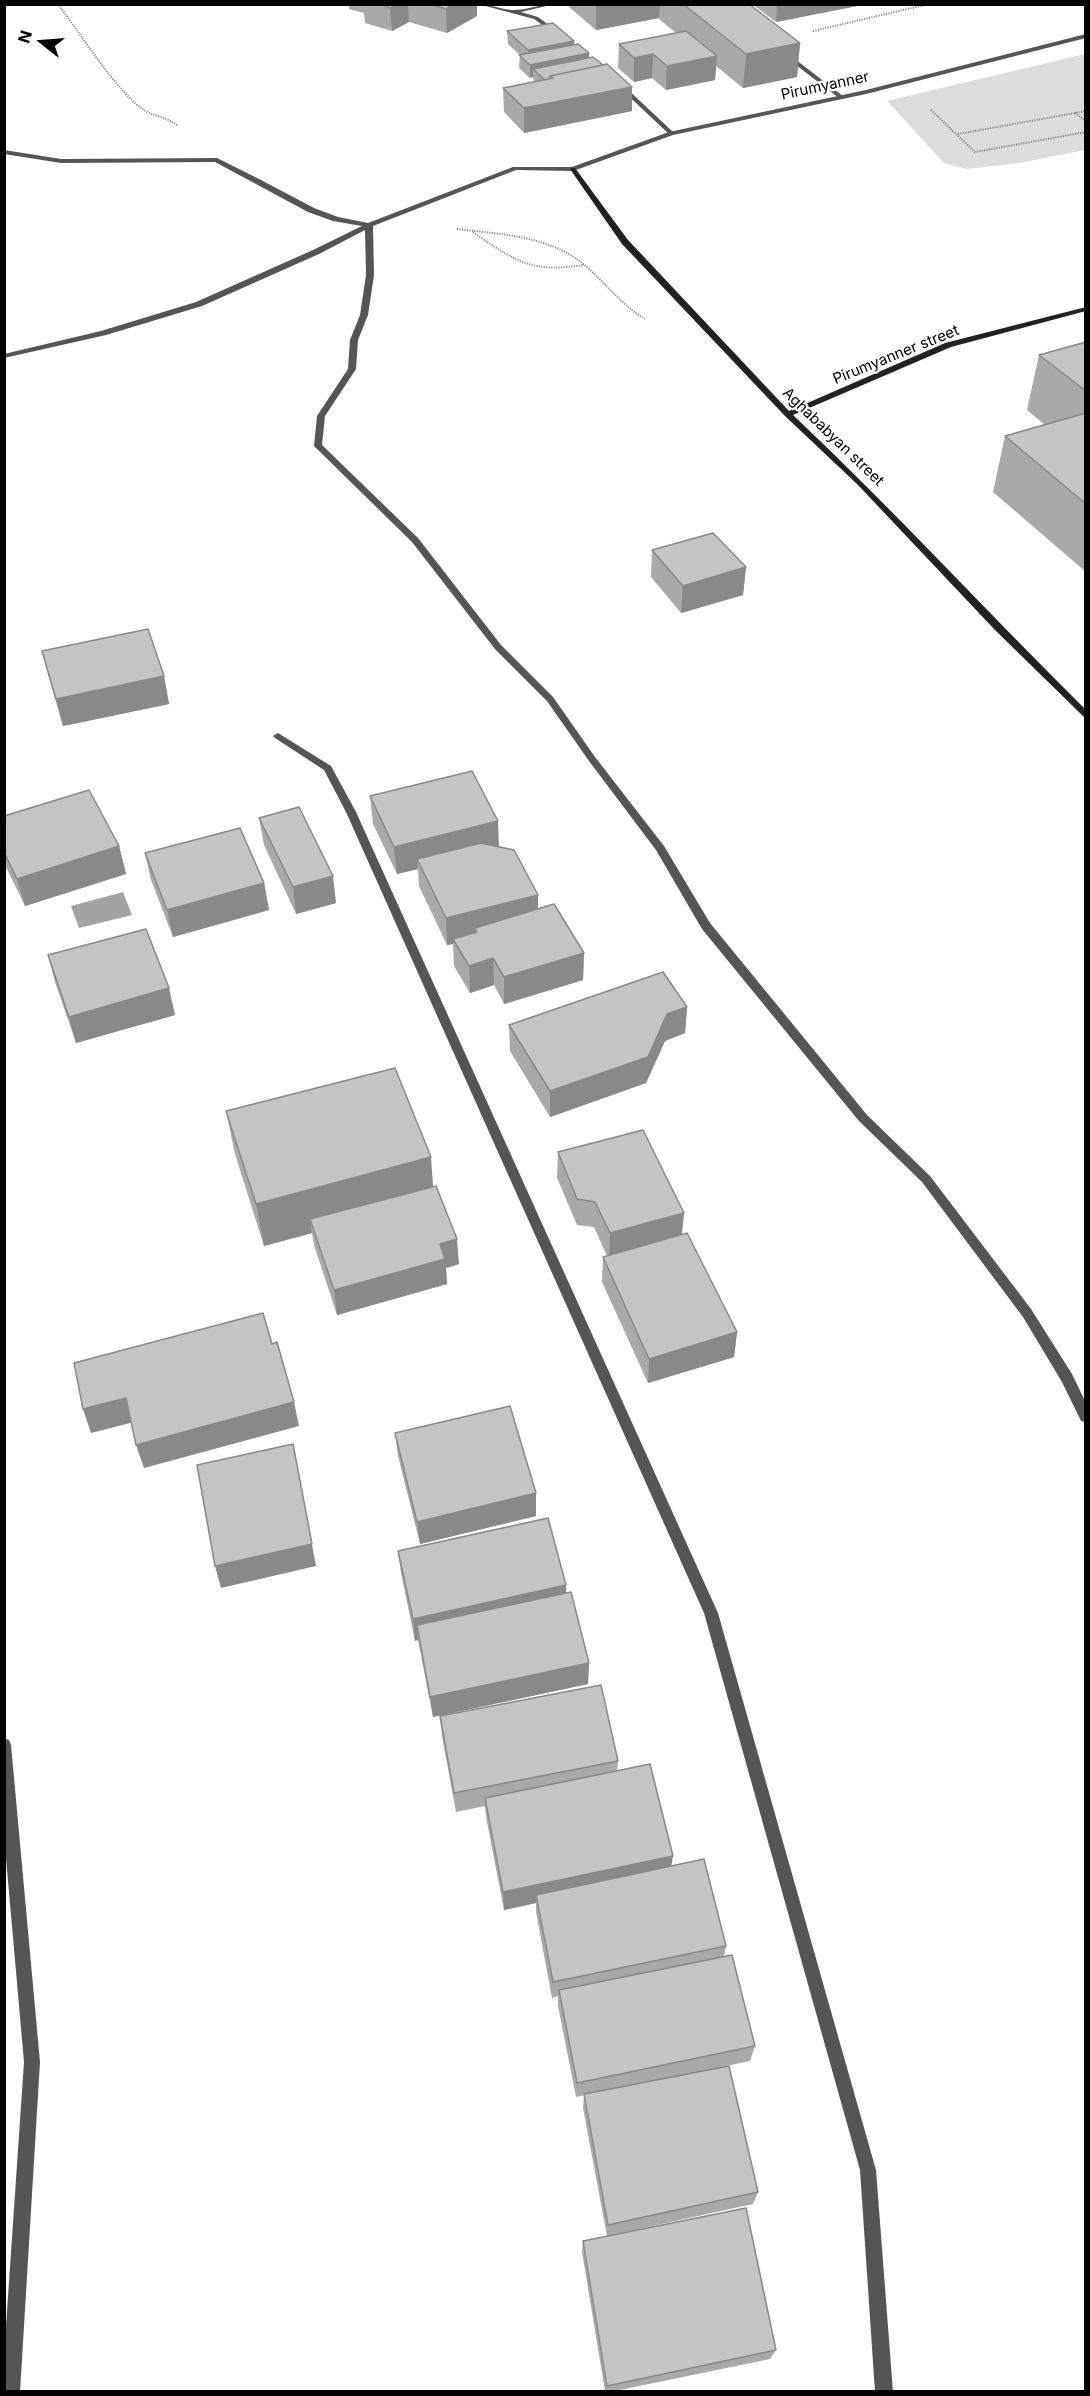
<!DOCTYPE html>
<html>
<head>
<meta charset="utf-8">
<style>
  body { margin:0 }
  #map { position:relative; width:1090px; height:2396px; overflow:hidden; background:#fff; font-family:Inter,sans-serif }
  canvas { display:block }
  .frame { position:absolute; inset:0; border:6px solid #000; pointer-events:none }
  .north { position:absolute; left:12px; top:12px; width:60px; height:60px; -webkit-text-stroke:4px #fff; paint-order:stroke; rotate:287deg; font-size:16px; font-weight:700; line-height:24px; text-align:center; color:#000 }
  .north::after { content:''; display:block; margin:auto; width:21px; height:27px; background:#000; clip-path:polygon(50% 0,100% 100%,50% 72%,0 100%) }
</style>
</head>
<body>
<div id="map">
<canvas width="1090" height="2396"></canvas>
<div class="frame"></div>
<div class="north">N</div>
</div>
<script>
const ctx = document.querySelector('canvas').getContext('2d');
ctx.lineJoin = 'round';
function fill(path, color) {
  ctx.fillStyle = color;
  ctx.fill(path, 'evenodd');
}
function strokePath(path, color, width, dash) {
  ctx.strokeStyle = color;
  ctx.lineWidth = width;
  ctx.lineCap = dash ? 'butt' : 'round';
  ctx.setLineDash(dash || []);
  ctx.stroke(path);
}
function write(font, color, halo, rows, align = 'center') {
  ctx.font = font + ' Inter,sans-serif';
  ctx.lineWidth = 4.5;
  ctx.setLineDash([]);
  ctx.textBaseline = 'middle';
  ctx.strokeStyle = halo;
  ctx.fillStyle = color;
  for (const [text, x, y, turn = 0] of rows) {
    ctx.save();
    ctx.translate(x, y);
    ctx.rotate((+turn || 0) * Math.PI / 180);
    ctx.textAlign = isNaN(turn) ? turn : align;
    if (halo) ctx.strokeText(text, 0, 0);
    ctx.fillText(text, 0, 0);
    ctx.restore();
  }
}
fill(new Path2D(`
  M1085,54v96l-66,13 -52,6 -23,-6 -57,-62z`), '#dcdcdc');
fill(new Path2D(`
  M123,892l9,23 -53,13 -8,-22z`), '#a3a3a3');
strokePath(new Path2D(`
  M58,4c21,28 59,88 86,106 11,7 24,7 34,16
  M813,31l116,-27
  M931,110l44,42 111,-20
  M1075,113l11,8
  M958,134l128,-23
  M457,229c48,6 96,6 133,41 19,17 33,36 55,49
  M473,232c43,30 58,41 111,33`), '#777', 2, [1, 1.5]);
fill(new Path2D(`
  M478,4c12,0 22,5 34,6 10,1 29,-6 43,-6l-34,8 17,5 23,17 -5,1 -22,-16z
  M783,53h4l56,43v2h-4l-56,-43z
  M620,86h4l49,46v2h-4l-49,-46z`), '#555');
fill(new Path2D(`
  M1086,34v4l-220,56 -193,41 -100,36 -57,-1 -143,56 1,49 -6,40 -10,25 -2,29 -31,47 -3,29 96,93 83,107 52,52 42,60 69,89 46,77 157,192 63,61 101,133 41,65 14,29v19l-5,-1 -19,-39 -39,-65 -101,-135 -63,-61 -157,-192 -46,-79 -67,-89 -42,-60 -52,-52 -83,-107 -98,-96 3,-30 31,-47 2,-29 10,-25 6,-40 -1,-45 -46,24 -117,52 -96,29 -102,23v-4l97,-23 95,-29 117,-52 49,-24 -29,-5 -25,-9 -93,-50 -154,1 -57,-9v-4l57,9 156,-1 44,22 53,28 24,9 30,6 145,-56h59l97,-35 197,-42z
  M278,733l53,33 25,46 362,801 158,557 17,222h-18l-15,-222 -156,-557 -358,-801 -22,-42 -49,-32 -2,-2z
  M4,1738l5,2 2,5 29,317 -20,330h-16v-37l20,-293 -20,-226z`), '#555');
fill(new Path2D(`
  M571,168h4l53,72 161,171 156,-68 141,-36v4l-135,36 -158,68c101,95 194,197 293,295v9l-91,-89 -137,-145 -73,-69 -163,-172 -52,-75z`), '#222');
fill(new Path2D(`
  M349,4h128v12l-30,17 -38,-11 -17,9 -27,-8 -1,-10 -15,-4z
  M569,4h180l51,39 -3,34 -54,11 -27,-22 -1,14 -49,10 -14,-12 -18,4 -16,-14 1,-24 57,-11 -17,-14v-1l-63,12 -27,-23z
  M752,4h115l-91,18z
  M507,31l67,10v3l15,14 43,53 -108,22 -20,-21 -1,-24 31,-6 -1,-5 -3,1 -11,-10 1,-13 -12,-11z
  M1086,342v230l-93,-80 12,-56 40,-11 -18,-15 12,-55z
  M652,550l94,17 -3,28 -62,18 -30,-36z
  M42,651l122,25 5,28 -106,22 -14,-48z
  M370,796l129,51 39,48v14l46,44 -1,27 -79,24 -10,-19 -24,8 -16,-27 -1,-22 -6,1 -28,-59 -1,-17 -21,5 -24,-50z
  M4,816l115,30 7,28 -101,32 -21,-43z
  M259,818l77,85 -40,11 -32,-69z
  M145,853l119,30 5,27 -96,27 -22,-57z
  M48,955l127,60 -99,28 -21,-61z
  M687,1007l-2,26 -20,8 -19,42 -96,34 -40,-66 -1,-26z
  M226,1111l207,76 26,77 -13,4 1,16 -110,31 -23,-70 -2,-12 -48,13 -29,-92z
  M558,1152l126,61 -2,21 55,98 -3,25 -86,26 -46,-101 1,-25 4,-1 -13,-29 -17,-2 -20,-47z
  M395,1433l141,60v23l-116,28 -22,-88z
  M398,1551l168,42 23,70 -1,21 -155,33 -15,-77 -3,1 -14,-68z
  M440,1716l178,45 -1,10 54,95 55,80 -2,11 31,89 -5,15 -62,13 70,118 -5,12 -146,32 -24,-128 1,-13 -8,2 -18,-91v-10l-6,2 -16,-86v-9l-32,7 -18,-93 -1,-11 -29,6 -14,-76z
  M583,2241l193,109 -6,9 -155,32h-10l-23,-139z`), '#a9a9a9');
fill(new Path2D(`
  M396,4h12l1,18 -17,9 -2,-23z
  M454,4h23v12l-30,17 -1,-24z
  M606,4h54l-1,14 -63,12v-24z
  M777,4h90l-91,18z
  M574,41v13l-46,9v-13z
  M800,43l-3,34 -54,11 3,-34z
  M589,53v13l-56,3v8l-3,1v-13z
  M653,54l-1,24 -18,4v-24z
  M717,56l-2,24 -49,10 1,-24z
  M632,87v24l-108,22v-25z
  M746,567l-3,28 -62,18 2,-27z
  M164,676l5,28 -106,22 -7,-27z
  M498,821l1,27 -82,11 1,10 -21,5 -3,-27z
  M119,846l7,28 -101,32 -8,-27z
  M333,876l3,27 -40,11 -3,-27z
  M264,883l5,27 -96,27 -6,-27z
  M538,895v27l-61,10 -2,-4v10l-22,1v5l-6,1 -1,-27z
  M584,953l-1,27 -79,24v-27z
  M493,958l1,27 -24,8 -1,-27z
  M169,988l6,27 -99,28 -7,-26z
  M687,1007l-2,26 -20,8 -19,42 -96,34v-26l117,-77z
  M431,1157l3,43 -124,19 2,14 -48,13 -8,-42z
  M684,1213l-3,26 -72,19 1,-25z
  M457,1239l2,25 -13,4 1,16 -110,31 -3,-25 106,-46z
  M737,1332l-3,25 -86,26 1,-24z
  M126,1398l8,24 -43,11 -8,-24z
  M294,1402l5,24 -155,42 -8,-23z
  M293,1444l23,122 -95,22 -6,-22z
  M536,1493v23l-116,28 -3,-22z
  M566,1585v22l-149,18 1,15 -3,1 -2,-22z
  M589,1663l-1,21 -155,33 -3,-20z
  M673,1856l-3,18 -134,21v8l-32,7 -1,-18z`), '#898989');
const building = new Path2D(`
  M380,4h16l-6,4z
  M430,4h24l-8,5z
  M683,4h66l51,39 -54,11z
  M553,23l21,18 -46,9 -21,-19z
  M686,31l31,25 -50,10 -14,-12 -19,4 -15,-14z
  M578,44l11,9 -59,12 -11,-10z
  M593,57l10,8 -53,11v2l-5,2 -12,-11z
  M607,64l25,23 -108,21 -21,-20 50,-10 -3,-2z
  M1086,342v49l-47,-36z
  M1086,413v91l-81,-68z
  M713,533l33,34 -63,19 -31,-36z
  M148,629l16,47 -108,23 -14,-48z
  M472,771l26,50 -104,26 -24,-51z
  M89,790l30,56 -102,33 -13,-27v-36z
  M299,807l34,69 -40,11 -34,-69z
  M240,828l24,55 -97,27 -22,-57z
  M481,843l33,7 24,45 -92,23 -29,-59z
  M554,904l30,49 -80,24 -11,-19 -24,8 -16,-27 24,-7 -2,-4z
  M146,929l23,59 -100,29 -21,-62z
  M663,972l24,35 -20,7 -19,43 -98,34 -41,-66z
  M395,1068l36,89 -175,47 -30,-93z
  M643,1130l41,83 -74,20 -15,-31 -18,-3 -19,-47z
  M436,1186l21,53 -17,5 5,15 -111,31 -24,-71z
  M687,1233l50,99 -88,27 -46,-102z
  M263,1313l9,31 5,-2 17,60 -158,43 -10,-47 -43,11 -9,-46z
  M510,1406l26,87 -119,29 -22,-89z
  M293,1444l19,100 -97,22 -18,-101z
  M548,1518l18,67 -153,34 -15,-68z
  M571,1592l18,71 -159,34 -13,-72z
  M601,1685l17,76 -164,32 -14,-77z
  M650,1764l23,92 -170,36 -18,-94z
  M704,1859l22,87 -173,36 -17,-87z
  M732,1955l23,91 -178,37 -18,-93z
  M729,2066l29,126 -150,33 -24,-131z
  M746,2208l30,142 -169,36 -24,-145z`);
fill(building, '#c4c4c4');
strokePath(building, '#898989', 1.5);
write('15px', '#000', '#fff', [
  ["Pirumyanner",825,86,-12],
  ["Pirumyanner street",896,355,-22],
  ["Aghababyan street",833,437,44]
]);
</script>
</body>
</html>
